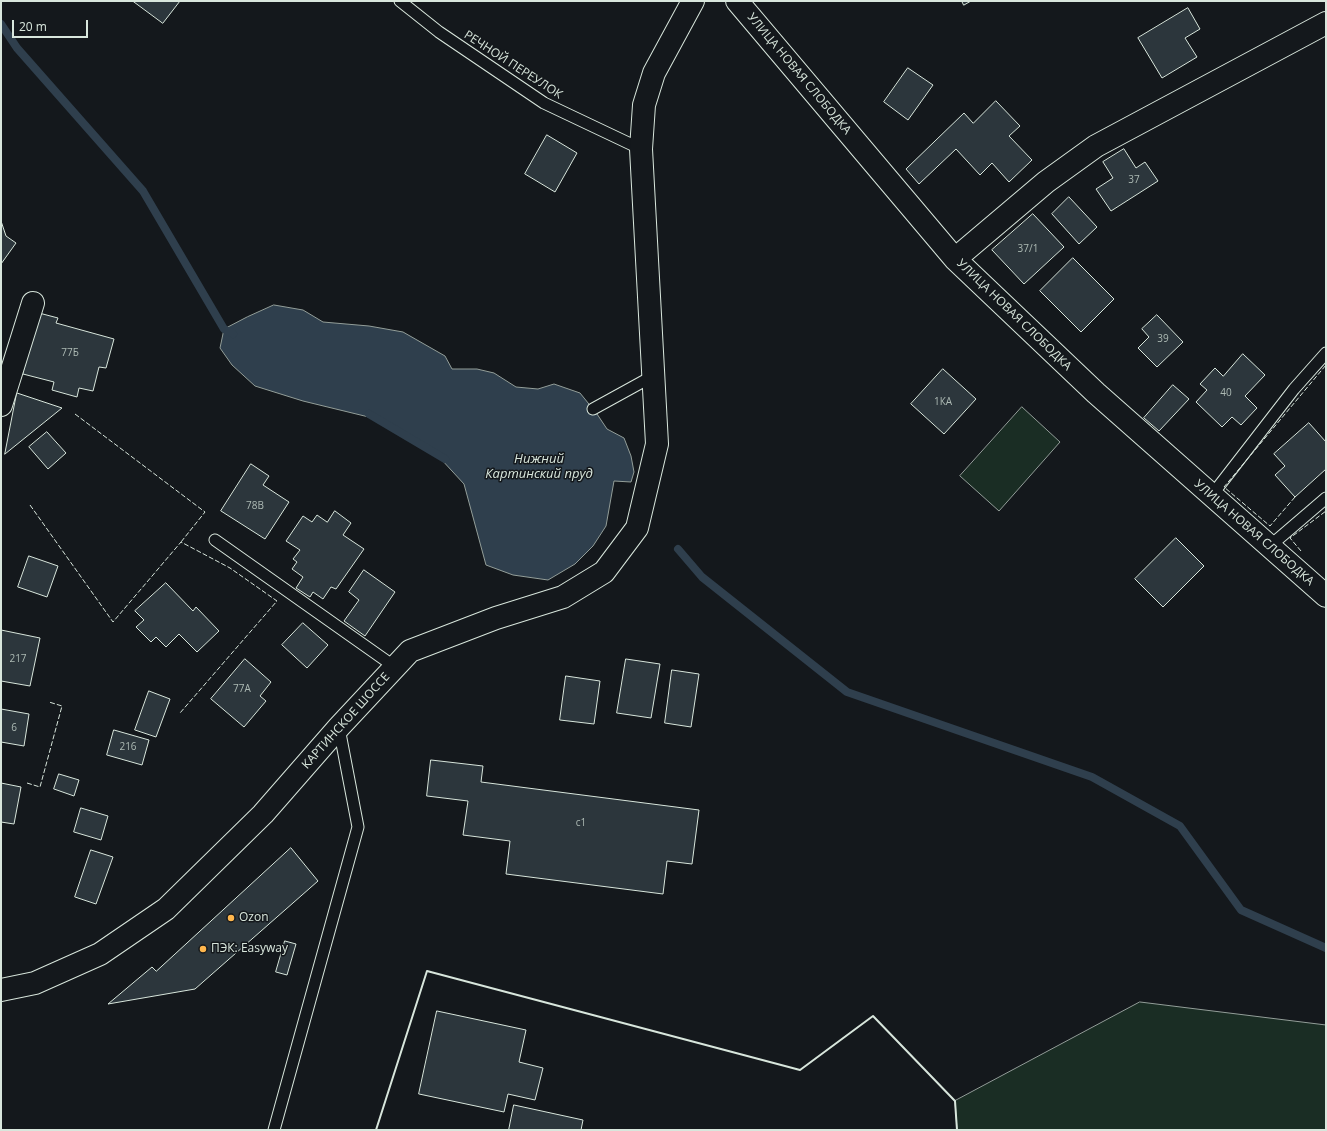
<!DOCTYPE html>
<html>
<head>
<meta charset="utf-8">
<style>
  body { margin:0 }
  #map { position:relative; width:1327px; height:1131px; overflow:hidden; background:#14181c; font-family:"Open Sans",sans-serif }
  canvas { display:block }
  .frame { position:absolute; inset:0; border:2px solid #d8e6dc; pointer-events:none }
  .scale { position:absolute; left:12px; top:20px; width:76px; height:18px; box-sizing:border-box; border:2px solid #d8e6dc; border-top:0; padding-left:5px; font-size:12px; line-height:14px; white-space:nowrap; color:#d8e6dc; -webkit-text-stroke:3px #14181c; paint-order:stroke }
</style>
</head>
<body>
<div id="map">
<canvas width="1327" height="1131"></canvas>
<div class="frame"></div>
<div class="scale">20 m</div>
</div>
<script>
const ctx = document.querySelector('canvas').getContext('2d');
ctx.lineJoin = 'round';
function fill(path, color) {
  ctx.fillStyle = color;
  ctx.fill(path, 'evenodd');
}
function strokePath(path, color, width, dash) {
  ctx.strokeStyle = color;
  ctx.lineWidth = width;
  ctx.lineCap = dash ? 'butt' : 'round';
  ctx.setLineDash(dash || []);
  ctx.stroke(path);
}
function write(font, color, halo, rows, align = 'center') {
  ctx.font = font + ' "Open Sans",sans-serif';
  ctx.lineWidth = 3;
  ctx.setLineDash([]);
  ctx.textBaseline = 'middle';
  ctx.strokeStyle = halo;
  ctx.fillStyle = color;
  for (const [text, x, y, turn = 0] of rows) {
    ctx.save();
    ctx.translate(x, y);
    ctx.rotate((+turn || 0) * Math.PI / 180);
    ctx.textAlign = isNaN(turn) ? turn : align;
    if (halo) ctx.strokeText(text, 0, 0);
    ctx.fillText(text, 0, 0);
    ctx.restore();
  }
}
const green = new Path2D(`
  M1022,407l38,35 -61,69 -39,-35z
  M1140,1002l186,23v105h-369l-2,-29z`);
fill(green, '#1a2d24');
strokePath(green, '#939e99', 1);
const water = new Path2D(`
  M274,305l29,5 20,12 46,4 34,6 42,24 7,13h25l17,4 22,14 22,2 16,-5 26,9 17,21 10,15 17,9 7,18 3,16 -3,10 -17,-1 -8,45 -13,20 -18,18 -27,16 -35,-5 -27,-10 -22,-81 -35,-38 -48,-26 -78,-19 -48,-15 -23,-21 -12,-17 4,-19 23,-12z`);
fill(water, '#2f3f4d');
strokePath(water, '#939e99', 1);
strokePath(new Path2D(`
  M1,24l16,24 126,143 81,138 9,5
  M369,414l76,45
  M678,549l24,28 145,115 245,85 88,49 61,84 85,38`), '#2f3f4d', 8);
const building = new Path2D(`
  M133,1h47l-17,22z
  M962,1h9l-7,4z
  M1188,8l12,21 -15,9 12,19 -35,21 -24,-40z
  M908,68l25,17 -25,35 -24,-18z
  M996,101l24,25 -11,10 23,24 -23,22 -17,-19 -12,12 -24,-26 -37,35 -13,-15 58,-56 9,10z
  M547,135l30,18 -22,39 -30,-18z
  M1124,149l12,19 9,-6 13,19 -47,30 -15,-22 17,-11 -10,-16z
  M1069,197l28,30 -18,17 -27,-30z
  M1033,214l31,33 -40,37 -32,-34z
  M1,221l5,15 10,7 -15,21z
  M1073,258l41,41 -33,33 -41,-41z
  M39,313l19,5 -2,5 58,16 -8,29 -7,-1 -6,24 -14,-3 -2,9 -25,-7 2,-8 -31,-8z
  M1157,315l26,27 -26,25 -19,-19 11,-11 -7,-8z
  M1243,354l22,21 -20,21 12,12 -16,17 -9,-8 -10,10 -26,-25 11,-12 -7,-6 15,-16 8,8z
  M943,369l33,30 -32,35 -33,-30z
  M1173,385l16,14 -30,32 -15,-13z
  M17,393l45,15 -57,46z
  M1309,423l17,19v27l-31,28 -20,-22 10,-9 -11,-12z
  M47,432l19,21 -18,16 -19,-22z
  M251,464l18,12 -6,9 26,17 -24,37 -44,-28z
  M335,511l16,12 -8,12 21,14 -28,40 -5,-2 -8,12 -10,-7 -3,5 -14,-9 7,-11 -11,-8 5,-7 -4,-3 7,-9 -14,-9 17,-25 9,6 5,-7 10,7z
  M1176,538l28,28 -41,41 -28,-28z
  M29,556l29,10 -11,31 -29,-10z
  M364,570l31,22 -30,44 -21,-15 15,-21 -10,-8z
  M166,583l27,28 3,-4 23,24 -22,21 -18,-18 -13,13 -10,-10 -5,5 -15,-15 8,-7 -9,-9z
  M303,623l25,22 -21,23 -25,-23z
  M1,630l39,8 -10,48 -29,-5z
  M245,659l26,23 -11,14 6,5 -22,26 -33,-28z
  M626,659l34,5 -9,54 -34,-5z
  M672,670l27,4 -8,53 -26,-4z
  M566,676l34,5 -6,43 -34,-4z
  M149,691l21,8 -14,38 -21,-7z
  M1,709l28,5 -5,32 -23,-4z
  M114,730l35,10 -7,25 -35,-10z
  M431,760l52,6 -2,16 218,28 -7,54 -25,-3 -4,33 -157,-20 4,-33 -47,-6 5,-34 -41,-5z
  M59,774l20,6 -5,16 -20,-7z
  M1,783l20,4 -7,37 -13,-2z
  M81,808l27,8 -7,24 -27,-8z
  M291,848l27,33 -123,108 -87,15 44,-37 4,4z
  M91,850l22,7 -17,47 -21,-7z
  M285,941l11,3 -9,31 -11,-3z
  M437,1011l89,19 -7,32 24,6 -8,32 -27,-6 -4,18 -85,-18z
  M514,1105l69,15 -2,10h-72z`);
fill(building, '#2c363c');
strokePath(building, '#d8e6dc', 1);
const service = new Path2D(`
  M400,1l39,31 105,71 97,46
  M593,409l60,-33
  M1212,495l82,-106 32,-36
  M215,540l180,127
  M1270,546l56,-48
  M274,1130l84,-303 -19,-99`);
const minor = new Path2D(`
  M737,1l218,258 141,134 230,203
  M955,259l91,-77 50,-36 230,-123
  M1,405l32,-102
  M1,990l34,-7 65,-29 66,-45 97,-95 76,-87 71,-76 86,-33 67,-21 41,-25 33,-44 20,-84 -16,-295 3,-44 10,-32 39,-72`);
strokePath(service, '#d8e6dc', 13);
strokePath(minor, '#d8e6dc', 24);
strokePath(service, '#14181c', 11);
strokePath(minor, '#14181c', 22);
strokePath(new Path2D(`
  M75,414l130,98 -24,30
  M1295,497l-25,29 -46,-39 102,-122
  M30,505l83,117 68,-80 49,26 47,33 -97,112
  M1301,551l-11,-13 36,-27
  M27,783l13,4 22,-81 -13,-4`), '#d8e6dc', 1, [5, 2]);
strokePath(new Path2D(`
  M376,1130l51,-159 373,99 73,-54 82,85 2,29`), '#d8e6dc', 2);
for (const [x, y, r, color] of [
  [231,918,4,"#ffb74d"],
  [203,949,4,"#ffb74d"]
]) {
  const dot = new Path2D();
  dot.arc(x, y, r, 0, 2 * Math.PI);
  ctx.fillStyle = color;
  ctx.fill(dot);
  strokePath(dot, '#14181c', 1.5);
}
write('10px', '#adbab4', null, [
  ["37",1134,180],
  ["37/1",1028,249],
  ["39",1163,339],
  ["77Б",70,353],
  ["40",1226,393],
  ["1КА",943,402],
  ["78В",255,506],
  ["217",18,659],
  ["77А",242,689],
  ["6",14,728],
  ["216",128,747],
  ["с1",581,823]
]);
write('12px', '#d8e6dc', '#14181c', [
  ["РЕЧНОЙ ПЕРЕУЛОК",513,65,33],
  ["УЛИЦА НОВАЯ СЛОБОДКА",799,74,50],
  ["УЛИЦА НОВАЯ СЛОБОДКА",1014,315,44],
  ["УЛИЦА НОВАЯ СЛОБОДКА",1254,533,41],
  ["КАРТИНСКОЕ ШОССЕ",346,721,-48]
]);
write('12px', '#d8e6dc', '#14181c', [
  ["Ozon",239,918],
  ["ПЭК: Easyway",211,949]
], 'left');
write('italic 13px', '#d8e6dc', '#14181c', [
  ["Нижний",539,459],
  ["Картинский пруд",539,474]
]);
</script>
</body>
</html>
